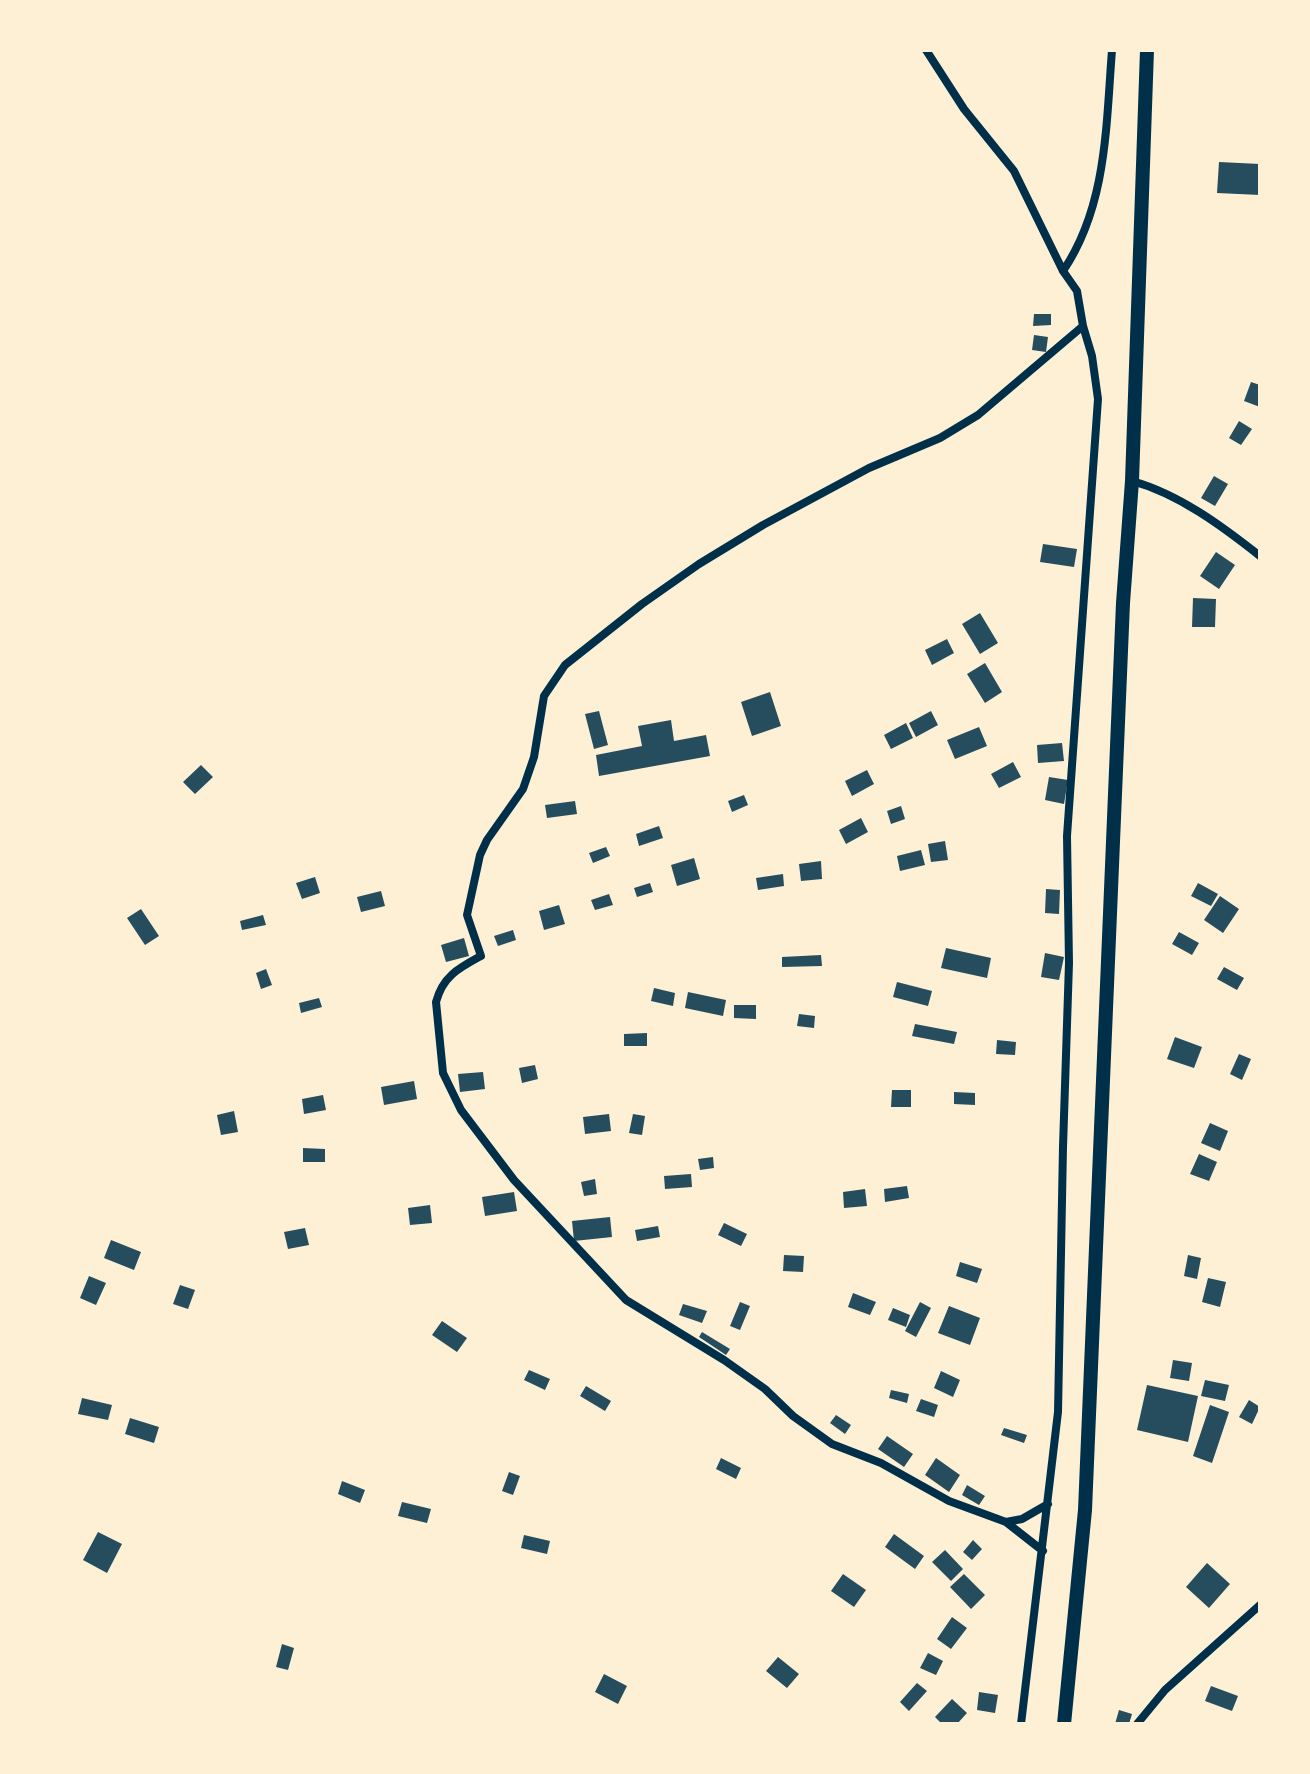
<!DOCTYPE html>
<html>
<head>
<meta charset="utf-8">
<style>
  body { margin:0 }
  #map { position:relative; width:1310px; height:1774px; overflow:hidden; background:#fdf0d5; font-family:Mulish,sans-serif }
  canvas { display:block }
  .frame { position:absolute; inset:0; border:52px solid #fdf0d5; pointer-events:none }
</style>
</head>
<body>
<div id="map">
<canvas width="1310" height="1774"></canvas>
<div class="frame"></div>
</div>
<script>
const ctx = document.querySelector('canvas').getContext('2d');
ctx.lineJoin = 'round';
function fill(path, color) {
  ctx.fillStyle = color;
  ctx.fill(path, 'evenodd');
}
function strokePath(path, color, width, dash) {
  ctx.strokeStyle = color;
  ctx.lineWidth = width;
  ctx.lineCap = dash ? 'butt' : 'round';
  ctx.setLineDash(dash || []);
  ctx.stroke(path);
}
fill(new Path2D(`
  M1219,162l41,2v31l-43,-2z
  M1034,314h17v11l-18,1z
  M1034,335l14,2 -2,15 -14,-2z
  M1251,382l9,3v22l-16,-6z
  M1239,421l13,8 -11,16 -12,-7z
  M1214,476l14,8 -13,22 -14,-8z
  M1043,544l34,5 -3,18 -34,-5z
  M1216,552l19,13 -16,24 -19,-13z
  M1193,598l23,1 -1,28h-23z
  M980,613l18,30 -18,11 -18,-30z
  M947,639l7,14 -22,12 -7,-15z
  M985,663l17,29 -17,11 -18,-29z
  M770,692l11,34 -29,10 -11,-34z
  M599,711l9,34 -14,4 -9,-35z
  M931,711l7,14 -22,12 -7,-14z
  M671,720l3,21 32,-6 4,21 -111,20 -3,-21 46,-9 -4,-20z
  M906,723l7,15 -22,11 -7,-14z
  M979,727l8,19 -32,13 -8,-19z
  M1062,743l2,18 -26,2 -1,-18z
  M1013,762l8,15 -22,11 -8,-14z
  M201,765l12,12 -18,17 -12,-12z
  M867,770l7,14 -22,12 -7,-15z
  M1049,777l19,3 -4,24 -19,-4z
  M744,795l4,10 -16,7 -4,-11z
  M575,801l2,13 -30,4 -2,-13z
  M901,806l4,13 -14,5 -4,-13z
  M861,818l7,14 -22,12 -7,-14z
  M659,826l4,12 -24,8 -3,-12z
  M945,841l3,19 -17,2 -3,-18z
  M606,847l4,9 -17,7 -4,-10z
  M921,850l4,15 -25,6 -3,-15z
  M694,858l6,21 -23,7 -6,-21z
  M821,861l1,18 -21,2 -2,-17z
  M783,874l1,12 -26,4 -2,-12z
  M315,877l5,16 -18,6 -6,-16z
  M650,883l3,9 -16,5 -3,-9z
  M1198,883l20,11 -7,12 -20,-10z
  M1046,889l14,1 -1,24 -14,-1z
  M381,891l4,15 -24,6 -4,-15z
  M609,894l4,11 -18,5 -4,-10z
  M1220,896l19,13 -16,24 -19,-13z
  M559,905l6,19 -21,6 -5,-19z
  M141,909l18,27 -14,9 -18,-27z
  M263,915l3,10 -24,5 -2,-9z
  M513,930l3,10 -18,6 -4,-10z
  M1179,932l20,11 -7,12 -20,-11z
  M464,938l5,18 -23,6 -5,-17z
  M946,948l45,10 -4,20 -46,-10z
  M1045,953l19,4 -5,23 -18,-3z
  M821,955l1,11 -40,1v-10z
  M1224,967l20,11 -7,12 -20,-11z
  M266,969l6,16 -11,4 -5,-16z
  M897,982l35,9 -4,15 -35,-9z
  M654,988l21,5 -2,13 -22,-5z
  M688,992l38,8 -3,16 -38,-8z
  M319,998l3,9 -21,6 -2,-10z
  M734,1005h22v14l-22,-1z
  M799,1014l16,2 -1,12 -17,-2z
  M915,1024l42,8 -3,12 -42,-8z
  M647,1033v13h-23v-12z
  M1175,1037l27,10 -8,21 -27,-9z
  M997,1040l19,2 -1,13 -19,-1z
  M1239,1054l12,5 -9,21 -12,-6z
  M535,1065l3,14 -16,4 -3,-15z
  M483,1072l2,17 -25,3 -2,-18z
  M414,1081l3,18 -33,6 -3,-18z
  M892,1090h19v17h-20z
  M954,1092l21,1v12l-21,-1z
  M323,1095l3,15 -22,4 -2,-15z
  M234,1111l4,21 -17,3 -4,-20z
  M609,1114l2,17 -26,3 -2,-17z
  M633,1114l12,2 -3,19 -13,-2z
  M1210,1123l18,8 -8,20 -19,-8z
  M303,1148l22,1v13h-22z
  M1199,1154l18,8 -8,19 -19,-7z
  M713,1157l1,11 -14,2 -2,-11z
  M691,1174l1,13 -27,2 -1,-13z
  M595,1179l2,15 -13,2 -3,-14z
  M907,1186l2,12 -24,4 -1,-13z
  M865,1189l2,17 -23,2 -1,-16z
  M514,1192l3,19 -32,5 -3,-19z
  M430,1205l2,18 -22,2 -2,-17z
  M610,1217l2,20 -38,4 -2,-20z
  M724,1223l23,11 -6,12 -23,-11z
  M658,1226l2,11 -23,4 -2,-11z
  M305,1228l4,17 -21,4 -4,-17z
  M111,1240l30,12 -7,18 -30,-12z
  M784,1255l20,1 -1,16 -20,-1z
  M1188,1255l13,3 -4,21 -13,-3z
  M960,1262l22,7 -5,14 -21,-7z
  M89,1276l17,7 -10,22 -16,-7z
  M1208,1278l18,4 -6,25 -18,-5z
  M180,1285l15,5 -7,19 -15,-5z
  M853,1293l23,9 -6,13 -22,-8z
  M740,1302l10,4 -10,24 -10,-4z
  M920,1302l11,6 -15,29 -11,-6z
  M683,1304l24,7 -5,12 -23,-8z
  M949,1306l31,12 -10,27 -32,-12z
  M893,1308l17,7 -4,12 -18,-7z
  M442,1321l25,17 -10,14 -25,-17z
  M702,1332l28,17 -4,6 -27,-18z
  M1173,1360l19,3 -3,18 -19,-3z
  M529,1370l21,9 -5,11 -21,-10z
  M941,1371l19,9 -7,17 -19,-9z
  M1205,1380l24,5 -4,16 -24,-5z
  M1147,1385l51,11 -10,46 -51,-12z
  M586,1386l25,15 -6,10 -25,-15z
  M891,1390l18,4 -2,9 -18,-5z
  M82,1398l30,7 -4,15 -30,-6z
  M921,1399l17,6 -4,12 -18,-6z
  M1249,1400l11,7 -8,17 -13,-7z
  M1210,1405l19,7 -17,51 -19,-7z
  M836,1415l15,10 -6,9 -15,-11z
  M130,1418l29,9 -5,16 -29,-9z
  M1004,1428l23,7 -3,8 -23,-8z
  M887,1436l26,18 -9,13 -26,-18z
  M721,1458l20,10 -5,11 -20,-10z
  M936,1458l24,17 -11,17 -24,-17z
  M509,1472l11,4 -7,19 -11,-4z
  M342,1481l23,9 -5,13 -22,-9z
  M967,1485l18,11 -6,9 -17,-10z
  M402,1502l29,7 -4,14 -29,-7z
  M98,1532l24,12 -15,29 -24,-13z
  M894,1534l30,22 -9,13 -30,-22z
  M524,1535l26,6 -3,13 -26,-6z
  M973,1540l9,9 -10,11 -9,-8z
  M945,1550l18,19 -12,12 -19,-19z
  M1207,1563l23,21 -21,24 -23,-21z
  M843,1574l23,16 -12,17 -23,-16z
  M964,1574l21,21 -14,14 -21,-22z
  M952,1617l15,11 -16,21 -14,-10z
  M282,1644l12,4 -6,22 -12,-3z
  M928,1653l15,8 -7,14 -16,-7z
  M778,1657l21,17 -12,14 -21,-17z
  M604,1674l23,12 -9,18 -23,-12z
  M917,1683l10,8 -18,20 -9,-9z
  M1211,1686l27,10 -6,15 -27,-10z
  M979,1692l19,3 -3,18 -18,-3z
  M952,1699l15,14 -10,11h-15l-7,-7z
  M1119,1710l13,4 -3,10h-14z`), '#264d5e');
strokePath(new Path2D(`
  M926,50l38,59 50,62 49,100 14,20 6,35 9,30 6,43 -31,437 2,127 -6,184 -5,265 -37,312
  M1063,271c44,-65 43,-145 49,-221
  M1132,481c47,13 90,45 128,75
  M1006,1522l16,-3 26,-15
  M1043,1551l-37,-29 -57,-21 -68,-38 -49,-19 -39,-28 -28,-27 -41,-29 -98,-60 -112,-120 -53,-70 -18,-37 -7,-71c7,-26 23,-34 45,-46l-14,-41 13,-60 7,-15 36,-51 11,-32 10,-61 21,-31 77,-61 57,-40 64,-39 106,-57 71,-30 38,-23 105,-89
  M1137,1724l28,-34 95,-85`), '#003049', 8);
strokePath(new Path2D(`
  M1064,1724l21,-214 38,-907 9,-122 15,-431`), '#003049', 14);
</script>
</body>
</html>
